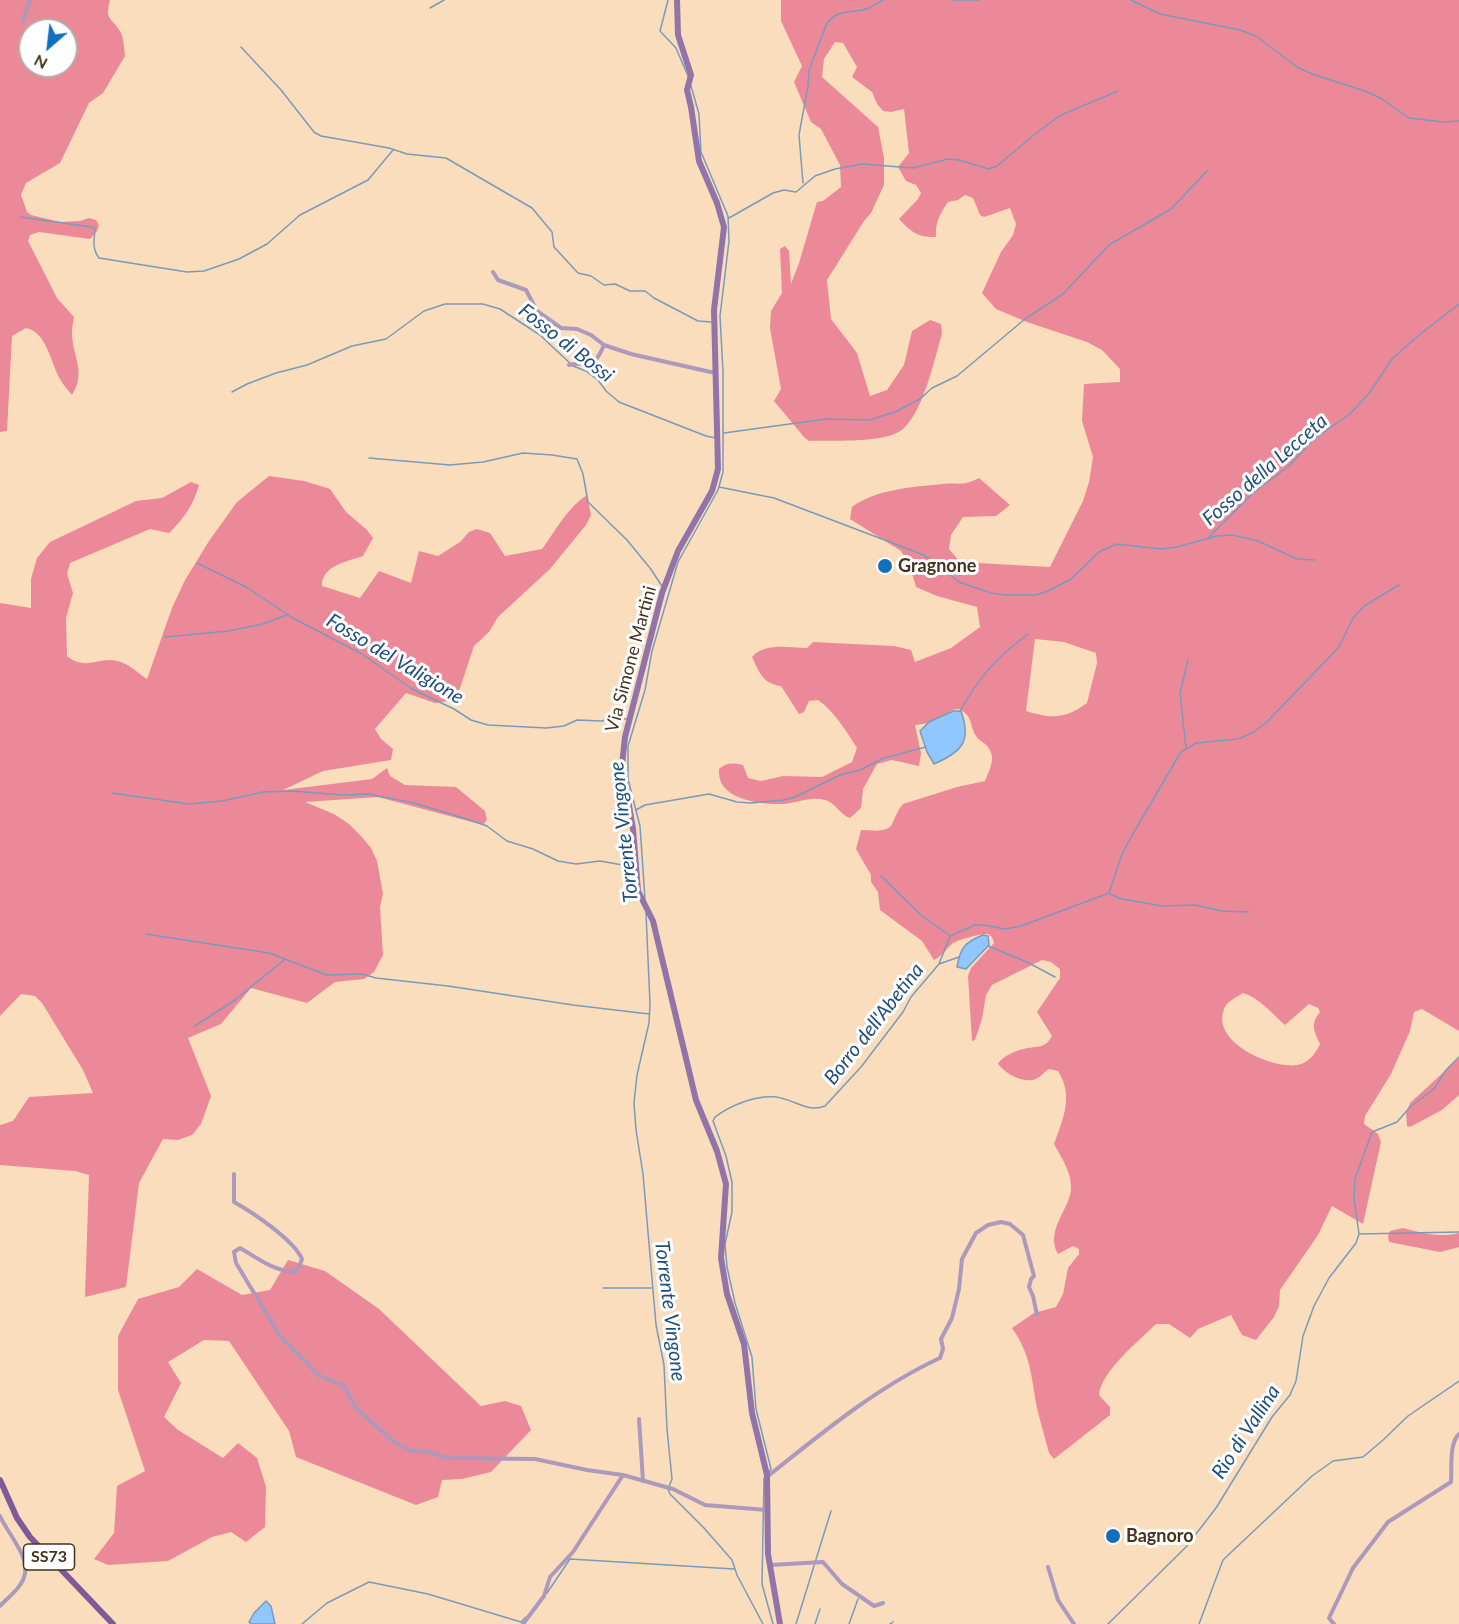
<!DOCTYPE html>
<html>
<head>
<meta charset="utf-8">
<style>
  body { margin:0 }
  #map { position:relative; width:1459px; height:1624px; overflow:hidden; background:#faddbd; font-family:Lato,sans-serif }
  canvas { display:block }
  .north { position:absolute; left:18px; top:18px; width:60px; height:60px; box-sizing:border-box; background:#fff; border:2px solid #b5ada4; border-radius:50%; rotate:208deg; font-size:16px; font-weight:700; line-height:24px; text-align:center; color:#45321c }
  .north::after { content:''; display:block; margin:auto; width:21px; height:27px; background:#1170bc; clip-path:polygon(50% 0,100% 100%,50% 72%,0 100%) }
</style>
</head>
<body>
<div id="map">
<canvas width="1459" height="1624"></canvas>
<div class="north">N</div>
</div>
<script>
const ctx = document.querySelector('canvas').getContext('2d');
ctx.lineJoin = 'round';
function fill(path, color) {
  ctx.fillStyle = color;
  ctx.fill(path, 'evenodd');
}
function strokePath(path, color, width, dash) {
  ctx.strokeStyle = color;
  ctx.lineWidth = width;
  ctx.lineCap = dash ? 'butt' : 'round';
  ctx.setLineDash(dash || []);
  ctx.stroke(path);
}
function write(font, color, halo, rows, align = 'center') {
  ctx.font = font + ' Lato,sans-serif';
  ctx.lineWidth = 6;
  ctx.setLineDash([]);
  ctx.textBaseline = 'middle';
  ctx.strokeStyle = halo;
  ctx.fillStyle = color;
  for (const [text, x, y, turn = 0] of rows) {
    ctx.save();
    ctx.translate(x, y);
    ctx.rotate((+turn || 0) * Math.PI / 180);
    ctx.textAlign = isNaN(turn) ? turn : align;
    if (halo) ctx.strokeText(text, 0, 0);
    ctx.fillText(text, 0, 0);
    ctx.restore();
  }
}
fill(new Path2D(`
  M0,0h110c-5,20 0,16 10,31 4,6 4,18 5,25l-22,37 -14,10 -29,60 -34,20 -5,12 6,17 4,3 29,7 20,-1 9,-3 7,2 3,5 -2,6 -7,8 -51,-7 -9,3 -2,6 29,57 17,19c-1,5 -2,11 -2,15 0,25 15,39 0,63 -4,-5 -9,-10 -12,-16 -9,-15 -13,-47 -34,-51l-14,8 -5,95 -7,1zM30,30h36v36h-36z
  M781,0h678v1031l-37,-22 -8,3 -4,19 -19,43 -26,42 -1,8 14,10 3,8 -18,82 -31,-18 -14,29 -38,55 -1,16 -5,11 -18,23 -14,-5 -11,-20 -33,14 -8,9 -21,-14h-13c-17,17 -55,47 -57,71l11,12v8l-56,44 -5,-6c-4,-17 -10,-34 -13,-50 -5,-30 -6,-49 -24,-75l22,-15 22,-6 7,-13 5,-26 11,-14v-5l-6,-3 -15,8c-14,-24 14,-47 13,-67 0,-16 -10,-30 -17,-43 9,-25 20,-48 4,-73l-9,-2c-5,3 -10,10 -16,11 -13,2 -28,-7 -35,-16 4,-8 21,-15 30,-16 12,-2 17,0 24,-12l-15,-24 23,-34v-9l-9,-7 -9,-2 -50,25 -6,10 -4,24 -7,21 -3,1 -4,-65 3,-8 23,-25 -2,-6 -4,-3c-8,0 -30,5 -36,10 -7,6 -10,12 -18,16l-12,-19 -42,-31 -2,-18 -7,-10v-7l-15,-26 5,-19c10,0 28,4 32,-8 3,-7 5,-12 10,-18l54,-17 28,-6c5,-12 12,-24 2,-35 -3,-4 -9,-6 -11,-10 -7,-11 -2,-19 -17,-27l-7,1 -17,12 -20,3 6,28 -2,13 -27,-6 -15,4 -14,25 -2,19 -11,10c-10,-3 -15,-16 -25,-18 -14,-4 -28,3 -41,4 -23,1 -68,-4 -65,-35 7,-7 15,-6 24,-4l5,13 13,3 22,-5 39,1 30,-15 5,-14c-11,-17 -22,-36 -39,-48l-9,1 -5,11 -5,2 -18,-28c-18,-2 -22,-14 -29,-29 14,-15 37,-9 55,-9l6,-6 81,4 17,4 4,12 36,-14 29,-21 -3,-20 -40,-11 -21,-9 -6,-20 -9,-16 -51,-32 2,-12c24,-18 61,-20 91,-23 17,-2 18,3 36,-6l31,27 -14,11 -33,1 -12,18 -2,14 11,13 90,5 33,-66 6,-19 4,-25 -11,-36 2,-37 36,-2v-13l-18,-19 -15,-8 -60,-20 -31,-13 -14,-16 19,-41 12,-17 3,-11 -6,-16 -26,9 -4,-2 -7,-17 -8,-3 -7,5 -10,2c-8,12 -13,20 -12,35 -18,1 -25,-5 -37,-18l19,-20 3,-6 -5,-8 -10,-4 -8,-14 11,-14 -5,-44 -13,3 -8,-1 -6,-7 -5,-12 -20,-15 5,-10 -14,-24 -8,-1 -11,17 -2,18 56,50 6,31v27l-13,28 -7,8 -37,59 4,39 26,34 13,43 17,-6 17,-25 8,-34 18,-11 11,4 1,10c-8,26 -18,75 -38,94 -16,16 -72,12 -95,13l-5,-4 -30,-36 7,-12 -11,-61 1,-17 11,-18 -2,-44 5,-3 4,5 2,33 8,-21 18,-61 6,-1 18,-14 -1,-22 -19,-36 -10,-7 -17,-40 8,-16 -21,-45zM1035,639l29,3 32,11 1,10 -10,40c-22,16 -35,16 -61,8zM1243,993c17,5 29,21 42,32l24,-21 9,4 2,4c-10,12 -6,19 0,32 -5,10 -11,19 -23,21 -26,4 -89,-24 -72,-58 3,-6 12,-10 18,-14z
  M269,476l35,5 26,8 16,23 21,18 6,8 -10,18c-15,5 -42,10 -41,30l38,12 19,-27 32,12 8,-32 19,5 22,-14 9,-10 8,-3 13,4 15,23 37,-7c14,-19 25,-41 45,-54l4,20 -5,10 -36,44 -52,48 -9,15 -15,14 -18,54 -21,3 -29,-10 -31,36 6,10 12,10 -2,11 -68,11 -40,19 89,-11 15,-11 3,8 15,9 51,2 29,24 2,9 -4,5 -105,-28 -73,5 29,12 15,10 12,12 10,12 6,13 6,33 -3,13 3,48 -9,17 -10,7 -29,3 -28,21 -56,-15 -30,36 -33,14 23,58 -10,28 -9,11 -14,5 -15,-1 -24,44 -13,104 -41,10 4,-122 -14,-4 -75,-6v-40l13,-4 16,-24 64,-4 -10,-23 -41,-67 -7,-7 -14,-2 -21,22v-413l31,5v-29l6,-21 13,-16 86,-41 26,-3 29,-16 8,3c-5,19 -16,35 -30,48l-19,-4 -80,34 -3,11 6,19 -7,25 1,38c21,17 34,-3 56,7 8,3 16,11 24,16l25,-71 13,-28 24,-39 28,-39z
  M1459,1058v37l-17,15 -32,17 -3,-1 -1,-13 4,-10z
  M1403,1228c18,5 37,10 56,5v14l-19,5 -51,-10 -1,-6 2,-5z
  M288,1260l37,11 54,38 102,97 24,-5 16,5 10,24 -40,42 -29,7 -20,1 -4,17 -22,8 -120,-48 -7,-26 -60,-90 -25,-1 -36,22 13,21 -17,34 14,13 45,28 15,-15 19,15 9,29 -1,40 -19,15 -15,-10 -19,5 -44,24 -60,4 -14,-6 20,-26 3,-47 28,-15 -27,-81v-54l20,-37 41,-12 18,-18 45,26 28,-5z`), '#ec8999');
const water = new Path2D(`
  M953,711h8c11,30 1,41 -27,53l-7,-12 -7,-21 9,-9z
  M983,935l5,1 1,9 -23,24 -9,-2c3,-19 8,-25 26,-32z
  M266,1601l5,5 4,18h-24l-2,-2 5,-9z`);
fill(water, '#90c7ff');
strokePath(water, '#7a9abb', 1.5);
strokePath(new Path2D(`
  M668,0l-8,31 16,17 12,28
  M953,0h26
  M1131,0l29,14 80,16 16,6 41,31 15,7 53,17 17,8 27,19 34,4 16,-1
  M430,8l14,-8
  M241,47l40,43 33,42 7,4 68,12 18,6 39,4 86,50 20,24 2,15 24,26 13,3 13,9 11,-1 15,7h15l9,7 44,23 13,1
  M803,183l-4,-48 9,-49 1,-16 18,-47c12,-15 27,-9 42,-15 5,-2 9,-6 14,-8
  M20,217l72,10 3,2c-1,11 -3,20 4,29l88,14 17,-1 35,-12 28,-15 33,-29 68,-35 25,-30
  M729,218l44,-25 11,-3 12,2 19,-16 20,-7 27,-5 51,4 35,-9 11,1 30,9 8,-3 38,-32 26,-19 57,-24
  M232,392l15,-8 29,-11 31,-8 45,-19 34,-7 38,-28 21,-7h38l17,5 40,26 33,31 13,5 12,9 8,11 13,11 87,34 10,2
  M724,433l102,-14 43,1 26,-8 25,-13 12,-11 25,-12 68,-57 38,-25 46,-49 62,-36 36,-38
  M369,458l81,7 33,-3 40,-9 29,2 25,4 6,15 5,28 39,38 23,28 12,18
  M719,487l55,11 150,57 35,27 32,11 15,2h30l12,-4 23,-12 28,-27 17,-8 45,5 16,-2 40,-11 15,-1 26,6 39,18 17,1
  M1209,537l44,-44 36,-27 24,-26 38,-27 19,-21 22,-33 27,-24 40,-31
  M197,563l49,24 45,30 71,37 50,35 42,20 17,11 17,5 58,3 18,-2 13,-6 25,1 9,-3 16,1
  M165,637l63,-6 35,-7 24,-9
  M960,711c20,-35 36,-53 68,-77
  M1186,748l-6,-55 8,-33
  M112,793l77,11 33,-3 41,-9 28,-1 53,4 24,-1 46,9 56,17 17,6 20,15 26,8 25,12 18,3 24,-3 34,6
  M636,810l9,-5 64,-11 28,8 14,1 33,-3 11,-3 45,-22 20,-5 24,-12 42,-11
  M881,876l41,40 27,19
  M1110,894l12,5 41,7 32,-1 27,6 27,1
  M645,899l-5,-73 -12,-47v-33l17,-56 7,-39 26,-89 40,-72 5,-18v-100l-3,-56 9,-75 -1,-25 -27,-64 -2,-38 -8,-28
  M646,913l4,91 -1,19 -12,52 -3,28 2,27 7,44 13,151 8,40 3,64 5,50 -4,10 2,5 34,34 28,32 5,15 26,49
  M146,934l123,19 58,22 35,-1 14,4 72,8 125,19 76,9
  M988,946l39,16 28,15
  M939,964l20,-7
  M195,1026l40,-26 49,-40
  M1359,1234l100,-2
  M603,1288h48
  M769,1472l2,-3 -15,-60 -4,-52 -17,-54 -8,-36 -2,-23 7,-32v-30l-6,-26 -13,-35 2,-4c16,-12 41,-22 61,-20 17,2 32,16 49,9l36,-39 42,-55 8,-15 28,-33 11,-28 25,-11h9l21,4 16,-3 88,-33 13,-39 9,-17 50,-85 15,-9 42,-4 14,-6 14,-10 73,-76 14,-29 11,-12 35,-21
  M764,1478l-2,106 11,40
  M547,1593l23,-34 164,10
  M302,1624l25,-21 42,-21 59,12 93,28 5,-5
  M796,1624l35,-113
  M815,1624l5,-15
  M849,1624l9,-25
  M890,1624l3,-2
  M1108,1624l78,-77 30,-39 56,-91 18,-22 6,-14 7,-45 11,-30 15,-28 27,-35 3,-9 -5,-35 1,-20 17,-47 25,-10 14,-16 23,-17 12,-19 13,-13
  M1199,1624l24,-64 89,-84 21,-15 30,-4 20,-17 25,-24 51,-35`), '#7a9abb', 1.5);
strokePath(new Path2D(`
  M23,21l7,-21
  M493,272l5,8 28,10 11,21 24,17 16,1 14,6 13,10 27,9 84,19
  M569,365c22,-4 25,4 35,-20
  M234,1174v28c18,10 60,38 68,57l-3,8 -5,5c-22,-2 -35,-13 -54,-24l-6,4 2,11 44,73 38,39 26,11 12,22 38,34 17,9 17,1 19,6 88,1 52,11 36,5 50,14 32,16 62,5
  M639,1419l4,62
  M768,1476c54,-43 109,-89 172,-118l3,-9 -2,-10 11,-21 7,-29 3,-30 14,-26 12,-8 13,-3 9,2 13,11 11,41 -3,3 -2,8 4,9 4,19
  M0,1516c9,21 37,46 20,69 -5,8 -14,14 -20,21
  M770,1565l53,-3 19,22 32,22 9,-3
  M1048,1567l10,33 16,24
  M523,1624l21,-28 6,-19 23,-25 50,-77
  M1334,1624l-5,-6 24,-50 35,-46 63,-40c1,-14 -2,-39 8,-48`), '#ac99bc', 4);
strokePath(new Path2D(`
  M677,0l1,35 13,40 -4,15 4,17 8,54 18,42 7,24 -10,83 4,159 -6,22 -34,60 -16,42 -37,144 -3,28 11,64 5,62 15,30 43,179 21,51 9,33 -5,74 6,36 17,50 8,69 15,62 1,79 12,70`), '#9274a8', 6);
strokePath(new Path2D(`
  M0,1480l17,38 13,19 83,87`), '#7e5a99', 6);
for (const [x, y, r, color] of [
  [885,566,8,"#1170bc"],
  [1113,1536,8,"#1170bc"]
]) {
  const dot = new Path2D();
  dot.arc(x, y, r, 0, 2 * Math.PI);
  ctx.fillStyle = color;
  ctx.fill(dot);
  strokePath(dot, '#fff', 2);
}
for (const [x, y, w] of [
  [49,1557,51]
]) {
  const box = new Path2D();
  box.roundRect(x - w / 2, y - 13, w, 26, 4.5);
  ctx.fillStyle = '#fff';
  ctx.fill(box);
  strokePath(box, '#45321c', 1.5);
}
write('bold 16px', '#45321c', null, [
  ["SS73",49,1557]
]);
write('bold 18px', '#45321c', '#fff', [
  ["Gragnone",898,566],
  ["Bagnoro",1126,1536]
], 'left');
write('18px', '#45321c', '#fff', [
  ["Via Simone Martini",631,659,-75]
]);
write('italic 20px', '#1e4e7b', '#fff', [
  ["Fosso di Bossi",566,343,38],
  ["Fosso della Lecceta",1265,470,-41],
  ["Fosso del Valigione",395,659,31],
  ["Torrente Vingone",624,832,-96],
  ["Borro dell'Abetina",874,1024,-52],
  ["Torrente Vingone",670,1311,83],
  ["Rio di Vallina",1246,1432,-57]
]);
</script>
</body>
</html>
